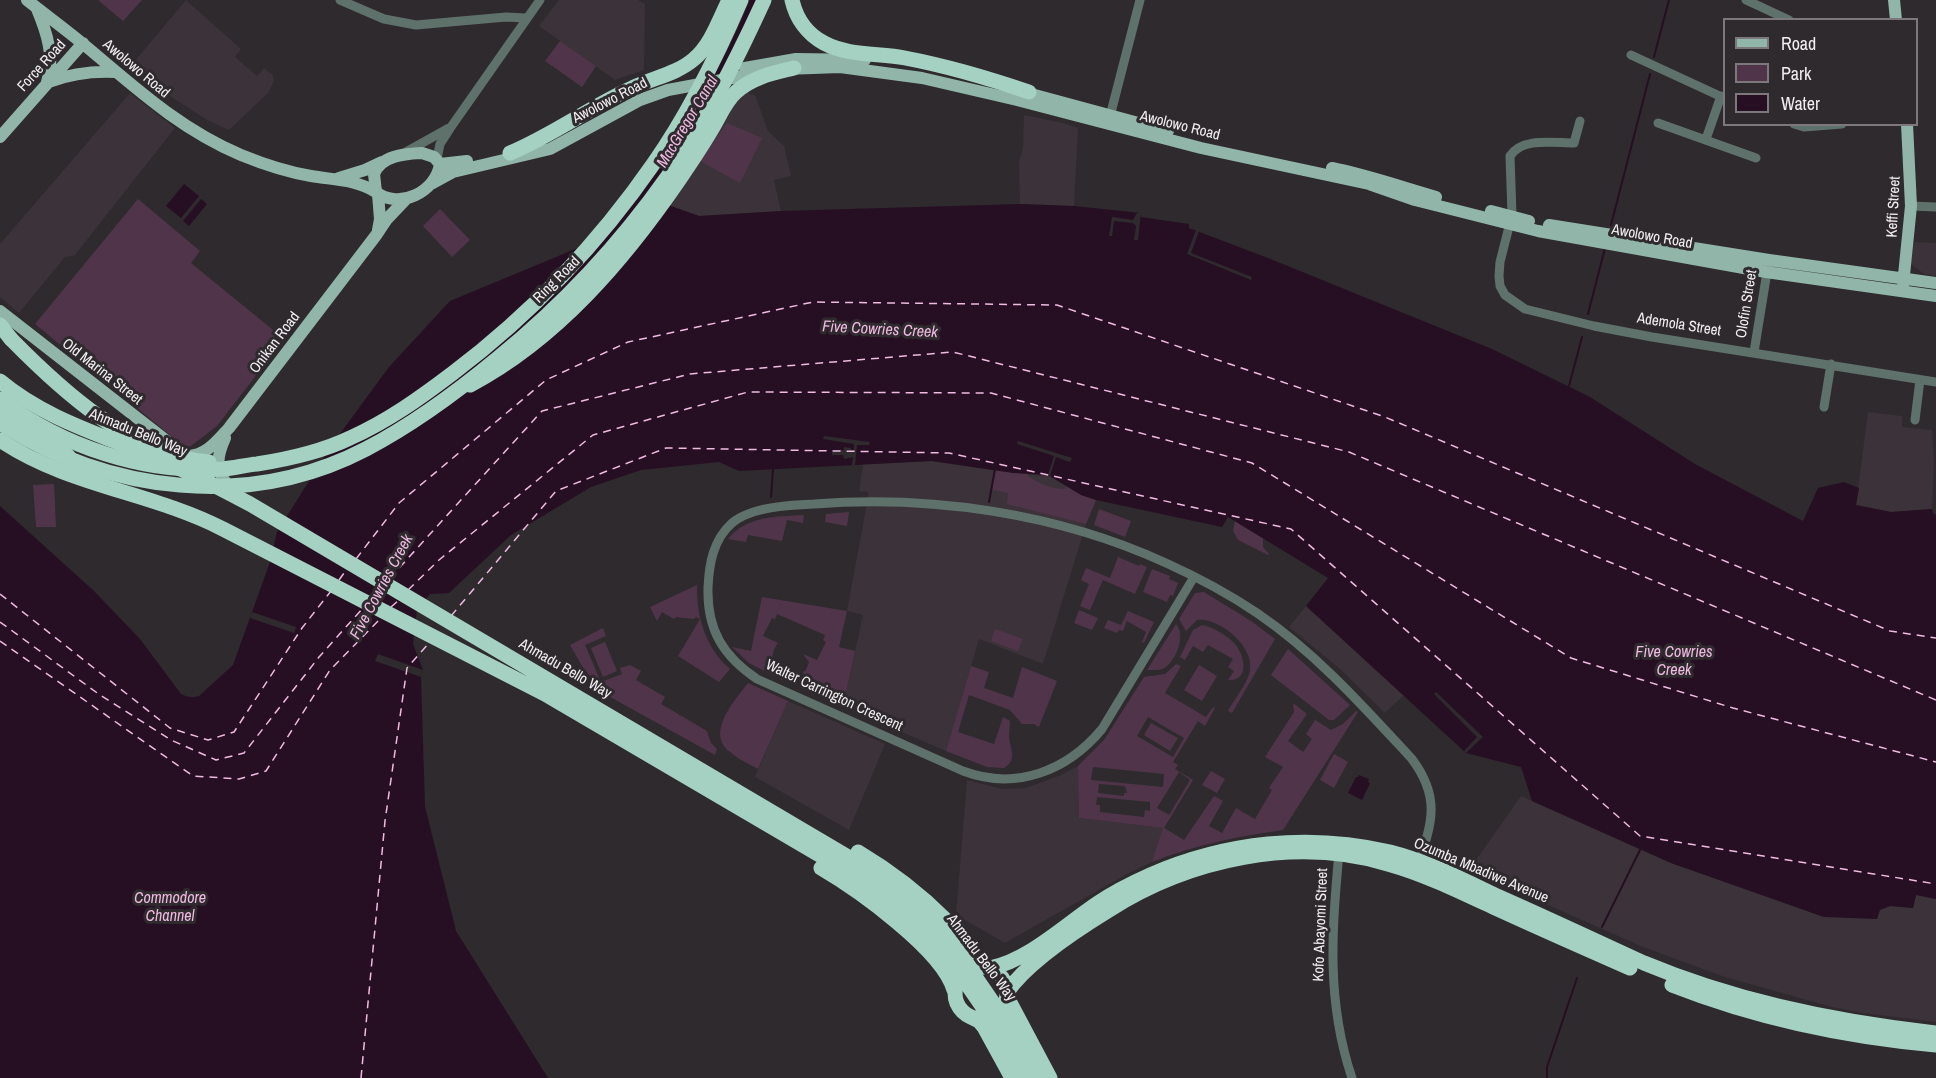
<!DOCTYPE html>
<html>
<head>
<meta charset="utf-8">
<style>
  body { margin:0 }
  #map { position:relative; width:1936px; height:1078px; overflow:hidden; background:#2f2a2e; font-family:"Archivo Narrow",sans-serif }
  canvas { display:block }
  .legend { position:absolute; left:1723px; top:18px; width:195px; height:108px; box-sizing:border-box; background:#2f2a2e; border:2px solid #7d787c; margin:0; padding:8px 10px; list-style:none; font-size:18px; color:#f1eef0 }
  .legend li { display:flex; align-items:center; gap:12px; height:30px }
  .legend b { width:30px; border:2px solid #7d787c }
</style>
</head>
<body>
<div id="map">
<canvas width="1936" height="1078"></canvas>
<ul class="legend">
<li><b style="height:8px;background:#91b6a9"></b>Road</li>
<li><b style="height:16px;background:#50354a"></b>Park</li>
<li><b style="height:16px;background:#260f22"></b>Water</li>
</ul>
</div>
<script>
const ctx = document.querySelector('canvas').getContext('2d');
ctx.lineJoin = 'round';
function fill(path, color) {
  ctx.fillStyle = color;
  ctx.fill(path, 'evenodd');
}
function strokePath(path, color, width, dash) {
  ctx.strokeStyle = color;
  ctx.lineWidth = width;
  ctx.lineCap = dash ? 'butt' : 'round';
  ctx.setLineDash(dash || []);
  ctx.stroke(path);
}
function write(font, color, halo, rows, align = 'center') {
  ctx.font = font + ' "Archivo Narrow",sans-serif';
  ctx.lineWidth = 6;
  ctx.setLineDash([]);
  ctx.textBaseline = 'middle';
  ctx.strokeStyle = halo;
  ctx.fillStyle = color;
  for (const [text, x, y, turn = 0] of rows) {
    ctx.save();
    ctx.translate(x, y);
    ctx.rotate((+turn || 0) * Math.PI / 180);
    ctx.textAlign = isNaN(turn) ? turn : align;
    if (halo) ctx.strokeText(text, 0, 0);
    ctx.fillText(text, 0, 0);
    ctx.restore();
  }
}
fill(new Path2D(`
  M186,0l55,49 -6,8 22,19 7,-8 9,7 1,6 -6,12 -39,37 -22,-10 -79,-51z
  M559,0h79l7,4 -1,66 -29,10 -76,-54z
  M747,88l2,6 6,1 13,36 16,15 7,30 -17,4 7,31 -82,5 -31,-11 70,-111z
  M130,93l45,35 -100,127 -10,2 -46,56 -19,-16v-53z
  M1024,115l39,8 15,5 -4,78 -54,-2 -1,-43 4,-13z
  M1914,242l22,1v33l-12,-2 -13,-10z
  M1868,412l34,4v11l30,3 2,31 -2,48 -41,3 -35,-7z
  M932,461l88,13 30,2 31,19 15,5 -10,24 -43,140 -64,-25 -33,112 -103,-44 20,-92 -16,-4 22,-119 -10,-1 4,-27z
  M1306,606l98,89 -19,18 -46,-45 -50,-41z
  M788,701l97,43 -36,86 -94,-53z
  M1078,766l1,52 85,10 -12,34 -25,12 -122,69 -49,-28 11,-135 35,9 24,-1 35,-13z
  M1521,796l150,67 153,54 56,-7 10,-4 23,2 3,-13 20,4v123l-73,-9 -31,-6 -107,-30 -82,-30 -174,-77z`), '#3c3239');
fill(new Path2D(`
  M98,0h44l-19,21z
  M560,41l36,25 -14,21 -37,-26z
  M727,123l35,15 -22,45 -40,-22z
  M138,199l62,52 -9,12 93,76 -67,87 -30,23 -152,-125z
  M440,209l30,31 -18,17 -29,-31z
  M996,469l32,5v2c12,8 23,13 37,13l2,-3 14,9 15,5 -10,24 -79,-20 1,-11 -16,-3z
  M54,484l2,43h-20l-3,-42z
  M1099,509l32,12 -6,16 -31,-12z
  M849,512l-2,14 -22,-4 1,-8z
  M804,515l-1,8 -16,-3 -5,21 -34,-6 -2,7 -18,-3c19,-24 49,-22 76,-24z
  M1235,521l28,17v9l6,7 -1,1 -30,-15 -5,-9z
  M1118,557l21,9 1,-2 7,3 -12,27 -32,-14 -13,30 -10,-4 9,-22 -8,-4 5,-12 24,10z
  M1152,569l18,7 -1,3 9,4 -5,13 -3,-1 -3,7 -24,-10z
  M697,585c-1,31 9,64 33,84l-11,13 -41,-26 22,-37 -4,-2 -2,2 -18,-2 -2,2 -12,-7 -5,9 -7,-14z
  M1204,592l47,29 24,18 -43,74 -4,-2c6,-11 21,-30 22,-41 4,-24 -31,-53 -53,-50l-11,11 -7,-12 16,-26z
  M762,597l85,14 -8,36 16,4 -12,56 -10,-5 3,-6 -5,-1 1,-3 -15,-5 -4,-6 -8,-1 -2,-8 3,-2 3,-8 -6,-8 14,6 9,-18 -3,-2 2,-5 -48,-21 -2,5 -3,-1 -9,18 15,7c-11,14 -2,20 6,34l-2,3 -33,-17 -17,-16 19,4z
  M1079,610l19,8 -6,12 -18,-7z
  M1128,611l26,11 -10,21 -2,-1 4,-10 -19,-11 -4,10 -4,-1 -2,3 -13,-5 4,-8 13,5z
  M1176,624c10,11 1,34 -10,43 -5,4 -12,3 -19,3z
  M1202,625c11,2 26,11 33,19 10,12 15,37 -7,36l6,-9 -6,-4 5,-8 -25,-14 -5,7 -10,-6 -8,14 -5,-3 13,-27z
  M603,628l3,8 -21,9 16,37 21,-8 -2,-6 10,-3 11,6 -5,9 29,17 -4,7 46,27 4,12 6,6 -2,6 -112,-62 -21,-27 -12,-21z
  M995,629l28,10 -5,12 -27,-10z
  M605,642l12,29 -14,6 -12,-29z
  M1288,649l62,56 -16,15h-5l-58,-45z
  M1176,664l5,2 -16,27 41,24 7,-10 2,1 -10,18 -7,-5 -25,41 5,3 -3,4 18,11 -29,48 20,12 30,-44 9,5 -14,25 13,7 14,-25 19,11 17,-29 -3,-2 14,-21 -18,-10 29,-45 -1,-9 14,11 -19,27 15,11 9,-13 -6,-5 9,-14 16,10 12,-6 13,-13 2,1 -75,118c-45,6 -88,15 -131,32l11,-34 -84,-10 -1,-52 26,-26 40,-63 21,-3zM1148,717l36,21 -11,19 -36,-21zM1093,767l71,7 -1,13 -72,-7zM1179,772l11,8 -21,35 -12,-7zM1099,784l26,2 2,7h-3v3l-26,-3zM1097,797l53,5v9l-5,-1 -1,7 -44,-5v-7h-4z
  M1199,665l18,11 -15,25 -18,-11z
  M971,666l18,6 -5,16 29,10 9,-31 35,14 -18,46 -5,-3h-12l-12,-14 -41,-15 -11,37 36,12 9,-27 7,4c0,5 -1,10 -1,15 1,13 9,24 -5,32l-17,-1 -41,-16z
  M748,683l40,18 -30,68c-9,-5 -20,-10 -28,-17 -25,-19 5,-52 18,-69z
  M1151,723l27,15 -8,13 -26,-16z
  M1334,754l14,8 -14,26 -14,-8z
  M1211,771l14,8 -8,14 -15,-8z`), '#50354a');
fill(new Path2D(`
  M184,184l15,12 -18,22 -15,-12z
  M201,199l6,5 -18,22 -6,-5z
  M1020,204l54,2 67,7v4l48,7v4l79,30 224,91 98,48 105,67 108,57 15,-33 26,-6 15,6 -3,17 35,7 41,-3 1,4 3,2v384l-20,-4 -3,13 -23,-2 -10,4 -3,9 -53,-2 -153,-54 -139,-62 -11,-34 -55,-14 -160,-147 22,-28 -100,-61 -6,10 -126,-27 -15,-5 -33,-20 -35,-2 -81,-12 -193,10 -20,-9 -78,8 -50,17 -80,48 -62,58 -19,1 -13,15 -4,35 10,26 -2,7 4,130 31,124 92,147h-548v-572l94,85 46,48 41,55c6,3 10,4 18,2l34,-31 37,-103 7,-30 54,-86 58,-79 61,-66 159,-66 52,-23 7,-7 31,11 82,-5z
  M1359,775l10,4 -1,3 2,1 -8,17 -14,-7 8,-16h2z`), '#260f22');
fill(new Path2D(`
  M1137,213h4l-3,27h-4l2,-14 -3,-3 -19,-2 -2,15h-3l3,-19 21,3z
  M1196,230l3,1 -8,22 61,24 -1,3 -64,-26z
  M824,436l46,6 -1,3h-12l-2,20h-3l1,-8 -9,2 -1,-4h-11v-5h12v-3l7,1v2h3v-6l-31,-5z
  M1018,441l54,17 -2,4 -14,-5 -6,19 -2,-1 6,-19 -37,-12z
  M252,612l44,15 -2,6 -44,-15z
  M378,654l45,16 -2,7 -46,-16z
  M1436,692l47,45 -17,16 -2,-2 13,-14 -43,-43z`), '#2f2a2e');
strokePath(new Path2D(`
  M1654,57l15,-57
  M1611,225l39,-151
  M1588,314l17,-66
  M1569,386l13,-49
  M771,497l2,-28
  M989,502l6,-33
  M1602,927l38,-77
  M1547,1078v-11l30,-89`), '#260f22', 2);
strokePath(new Path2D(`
  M609,235c56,-70 112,-150 145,-235`), '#260f22', 8);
strokePath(new Path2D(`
  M356,559l43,-56 147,-123 82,-38 185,-40 244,3 328,112 505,214 46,7
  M390,578l152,-167 148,-37 263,-22 396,100 587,248
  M339,580l8,-11
  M408,590l31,-30 154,-125 155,-43 243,1 261,70 319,195 162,50 203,54
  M0,594l170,134 38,12 26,-8 68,-104 29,-37
  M372,598l9,-10
  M391,607l8,-7
  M451,616l105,-125 110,-43 283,5 342,76 349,307 296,48
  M0,622l100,73 71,45 45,20 28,-7 75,-96 44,-49
  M0,641l193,135 46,3 27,-8 64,-101 52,-53
  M361,1078l24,-257 22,-153 22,-25`), '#f0bae3', 1.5, [8, 6]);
strokePath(new Path2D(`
  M340,0l44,19 32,6 90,-8 20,1
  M1746,0l43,20
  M1631,55l93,43
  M1109,120l31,-120
  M1580,121l-6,22c-20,0 -52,-6 -64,13l2,59 -12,47 -1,14 1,10 5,9 20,14 69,17 58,11 284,45
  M1658,123l98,35
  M1794,124l10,3 38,-3
  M1706,139l15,-43
  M406,152l43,-24
  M437,159l3,-15 11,-17 89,-127
  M1911,206l25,1
  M1754,352l14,-86
  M1824,407l7,-43
  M1915,420l5,-40
  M1194,577l-92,152c-35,42 -86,62 -139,42l-206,-92c-34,-23 -50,-49 -49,-91 1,-24 5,-48 24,-65 19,-16 57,-18 82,-19 118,-9 243,9 352,59 31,14 63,31 91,50 59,40 107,94 155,146 29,39 20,64 6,106
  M1339,852c-7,79 -13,149 13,226`), '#5f716b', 9);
strokePath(new Path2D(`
  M27,0c20,16 41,31 61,48 49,41 92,81 153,107 22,9 46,17 70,21 23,4 43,3 65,16
  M1894,0l2,20
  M37,9c10,24 18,48 10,73
  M745,68l51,-9 69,1
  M785,69l55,-2 82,11 95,22 184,48 168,36 46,16 123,31 228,41 170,24
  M49,82c21,-8 44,-11 66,-10
  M1020,91l148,40
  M0,137l83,-94
  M422,153l12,4 6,7c-4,28 -41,46 -64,28l-2,-18c7,-19 31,-20 48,-21z
  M440,164l27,-3
  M1332,168c35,7 69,19 104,29
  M339,178l26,-8 17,-8
  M431,184l22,-12 97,-23 90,-49 28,-10 91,-17
  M378,194l2,25 -2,11
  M1491,211l38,10
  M1549,225l220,35 167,23
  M1903,285l8,-79 -4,-82
  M0,311l186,145
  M225,438c-9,20 -10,33 5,50
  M187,456c19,0 30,-15 42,-28l148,-194 10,-15 19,-20`), '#91b6a9', 12);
strokePath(new Path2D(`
  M792,0c4,18 15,34 32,43 24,13 54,10 81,15 42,8 83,20 124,34
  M510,153c43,-18 80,-46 122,-65 20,-10 45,-14 62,-29 17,-14 25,-39 35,-59
  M0,325l11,14
  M0,381c43,36 96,52 147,73 35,14 69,32 103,50l615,363
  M470,385c87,-46 154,-125 209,-205 13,-19 26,-38 37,-58 6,-11 11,-22 20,-30 16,-15 38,-19 58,-24
  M0,412l57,33 12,12
  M0,440c68,46 151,52 223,89l322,165 307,180
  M858,852c32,19 63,43 89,69 15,15 24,34 40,46
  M821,868c36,21 122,82 133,122
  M955 993a26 26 0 1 1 52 0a26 26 0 1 1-52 0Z
  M990,968c39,-8 75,-43 108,-65 16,-11 34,-20 52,-28 76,-33 159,-42 240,-23 36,9 71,27 105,43 50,22 99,45 149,68 93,39 192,59 292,70
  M1672,985c84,33 174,52 264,60
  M1007,992c20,-29 71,-63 102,-82 80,-51 186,-74 279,-46 36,10 71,27 105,43 46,21 91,41 137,61
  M1007,997l43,81
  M971,1017l8,4 5,6 28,51`), '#a5d1c2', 15);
strokePath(new Path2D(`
  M11,339c50,51 123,118 198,123
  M0,399c62,48 145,75 223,70 11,-1 23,-4 34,-5 32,-5 64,-12 93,-26 38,-17 70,-40 103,-65 78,-59 145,-129 201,-210 35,-50 63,-107 87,-163
  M0,423c109,70 249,87 366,26 48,-25 91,-57 132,-91 65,-53 122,-114 170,-182 38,-55 68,-115 96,-176
  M865,867l48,37 23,22 27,33 46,67 29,52
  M852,874c19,14 38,27 55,43 49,43 87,103 116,161`), '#a5d1c2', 15);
write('15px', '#f1eef0', '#2f2a2e', [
  ["Force Road",42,66,-48],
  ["Awolowo Road",136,69,40],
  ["Awolowo Road",610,101,-27],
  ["Awolowo Road",1180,126,14],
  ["Keffi Street",1894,207,-87],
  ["Awolowo Road",1652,237,10],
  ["Ring Road",557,280,-45],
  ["Olofin Street",1747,304,-81],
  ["Ademola Street",1679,325,9],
  ["Onikan Road",275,343,-53],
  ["Old Marina Street",102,372,38],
  ["Ahmadu Bello Way",138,433,22],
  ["Ahmadu Bello Way",565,669,30],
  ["Walter Carrington Crescent",834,696,25],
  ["Ozumba Mbadiwe Avenue",1481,871,23],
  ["Kofo Abayomi Street",1321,925,-88],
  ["Ahmadu Bello Way",981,958,53]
]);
write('italic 16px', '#f0bae3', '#2f2a2e', [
  ["MacGregor Canal",688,122,-59],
  ["Five Cowries Creek",880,330,3],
  ["Five Cowries Creek",382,587,-62],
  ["Five Cowries",1674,653],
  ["Creek",1674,671],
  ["Commodore",170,899],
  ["Channel",170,917]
]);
</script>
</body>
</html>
